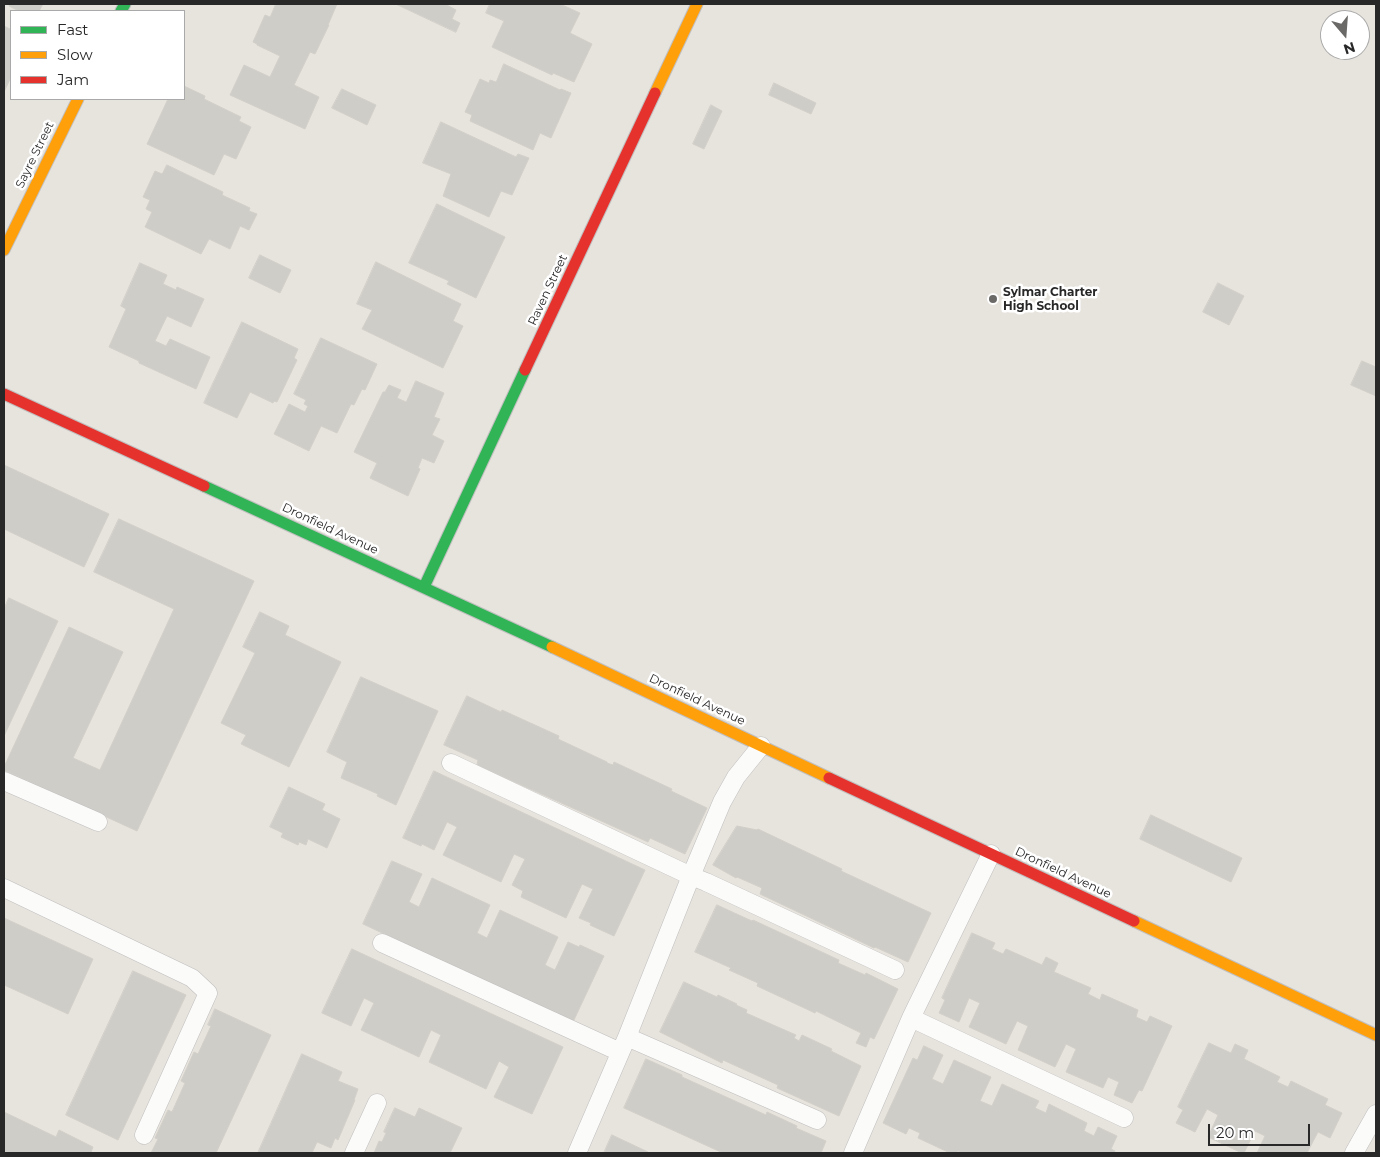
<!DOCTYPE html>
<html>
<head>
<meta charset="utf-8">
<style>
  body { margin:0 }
  #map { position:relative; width:1380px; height:1157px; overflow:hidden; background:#e7e3dd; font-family:Montserrat,sans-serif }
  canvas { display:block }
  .frame { position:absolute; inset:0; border:5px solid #282828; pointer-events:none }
  .legend { position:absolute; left:10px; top:10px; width:175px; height:90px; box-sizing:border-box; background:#fff; border:1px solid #a9a9a9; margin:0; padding:6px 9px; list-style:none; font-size:15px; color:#282828 }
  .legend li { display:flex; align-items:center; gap:10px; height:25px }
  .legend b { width:25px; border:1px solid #a9a9a9 }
  .north { position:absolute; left:1320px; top:10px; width:50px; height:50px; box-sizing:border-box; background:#fff; border:1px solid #a9a9a9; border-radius:50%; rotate:162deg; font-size:14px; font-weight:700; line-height:20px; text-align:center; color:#282828 }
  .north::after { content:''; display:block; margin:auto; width:18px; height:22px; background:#6b6967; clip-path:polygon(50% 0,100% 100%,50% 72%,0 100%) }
  .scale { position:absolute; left:1208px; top:1124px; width:102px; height:22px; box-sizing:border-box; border:2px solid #282828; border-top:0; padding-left:6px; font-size:15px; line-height:18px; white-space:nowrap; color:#282828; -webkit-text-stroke:4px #fff; paint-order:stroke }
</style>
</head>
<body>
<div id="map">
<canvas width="1380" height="1157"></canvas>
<div class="frame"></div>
<ul class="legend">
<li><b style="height:6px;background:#30b455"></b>Fast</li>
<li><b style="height:6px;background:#ff9f0a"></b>Slow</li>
<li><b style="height:6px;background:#e5322d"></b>Jam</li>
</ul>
<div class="north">N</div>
<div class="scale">20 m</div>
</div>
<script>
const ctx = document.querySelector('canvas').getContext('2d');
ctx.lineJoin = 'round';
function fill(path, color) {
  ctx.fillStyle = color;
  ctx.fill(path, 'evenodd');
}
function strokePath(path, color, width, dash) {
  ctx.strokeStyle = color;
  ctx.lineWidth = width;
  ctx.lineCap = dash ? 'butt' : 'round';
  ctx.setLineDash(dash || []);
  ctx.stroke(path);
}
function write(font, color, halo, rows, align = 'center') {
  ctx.font = font + ' Montserrat,sans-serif';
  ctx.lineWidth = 5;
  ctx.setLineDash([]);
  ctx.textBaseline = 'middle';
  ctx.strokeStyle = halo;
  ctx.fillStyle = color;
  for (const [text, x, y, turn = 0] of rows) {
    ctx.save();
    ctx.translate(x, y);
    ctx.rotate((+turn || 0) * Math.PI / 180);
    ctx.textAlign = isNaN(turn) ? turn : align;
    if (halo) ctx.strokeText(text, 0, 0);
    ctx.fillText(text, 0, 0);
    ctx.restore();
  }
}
const building = new Path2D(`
  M9,4h34l-4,7h-20l-10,-5 1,-2z
  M276,4h61l-9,21h1l-14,29 -5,-2 -16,33 25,12 -14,32 -75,-34 14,-30 26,12 10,-21 -23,-11v-1l-4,-2 12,-27 5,2z
  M396,4h49l11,6 -4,9 8,4 -4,9z
  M490,4h70l20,9 -10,20 22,11 -18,38 -21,-9 -1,2 -60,-28 12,-26 -18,-8z
  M4,26l6,3 1,-1v49l-7,15z
  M504,64l56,26 1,-1 10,4 -20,45 -11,-5 -7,17 -63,-29 2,-6 -7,-3 15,-33 9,4 1,-3 6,2z
  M774,83l42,20 -5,11 -42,-19z
  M184,86l21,10 -1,3 37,18 -2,4 12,6 -15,32 -12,-5 -10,21 -67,-31 21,-45h16z
  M342,89l34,16 -9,20 -35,-17z
  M711,105l11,6 -18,38 -11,-5z
  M441,122l75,35 2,-3 11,4 -17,37 -11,-4 -12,26 -46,-21 8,-22 -28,-11z
  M167,165l56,27 -1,3 28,13 -1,3 8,3 -8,16 -9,-4 -10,23 -21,-10 -8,15 -56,-27 7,-15 -6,-3 4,-9 -7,-3 12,-26 7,3z
  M437,204l68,33 -29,61 -29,-14 2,-3 -40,-18z
  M260,255l31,15 -11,23 -31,-15z
  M376,262l85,42 -8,17 10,5 -20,42 -81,-39 10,-19 -15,-6z
  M140,263l27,12 -4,9 13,6 1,-3 27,12 -13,28 -24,-11 -12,25 11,5 4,-7 40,18 -14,32 -57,-26v-2l-30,-14 17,-38 -5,-3z
  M1218,283l26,13 -15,29 -26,-13z
  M242,322l56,27 -4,9 3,2 -20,42 -3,-1 -1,2 -23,-11 -13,26 -33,-15z
  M321,338l56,26 -12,26 -3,-1 -8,16 -3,-1 -14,29 -16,-7 -12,25 -35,-17 15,-30 16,8 3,-6 -4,-2 2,-4 -12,-6z
  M1362,361l14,6v29l-25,-11z
  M416,381l28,12 -10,24 6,2 -8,16 12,6 -10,22 -12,-5 -4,10 2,1 -12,27 -38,-18 7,-15 -23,-11 29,-60h2l4,-7 12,5 -4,8 9,4z
  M4,465l105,49 -25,53 -80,-38z
  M119,519l135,62 -117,250 -133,-61v-3l65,-140 54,25 -50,106 27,12 74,-161 -80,-37z
  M9,598l49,23 -54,115v-127z
  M260,612l29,14 -4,9 56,27 -52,105 -48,-23 5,-9 -25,-12 34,-70 -12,-6z
  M361,677l77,34 -42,94 -19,-9 1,-2 -37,-16 6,-16 -20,-10z
  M467,696l34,16 1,-2 57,26 -1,3 49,23v1l6,2 1,-3 58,27 -1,2 36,17 -22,46 -35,-16 -2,4 -171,-77 1,-5 -34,-15z
  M434,771l211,99 -31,66 -24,-11 1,-2 -12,-5 14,-29 -11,-5 -16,34 -45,-21 2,-6 -11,-6 13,-26 -11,-5 -13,28 -58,-27 14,-28 -10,-5 -13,28 -12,-6 -1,2 -18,-8z
  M289,787l36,17 -3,6 18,9 -13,29 -19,-9 -2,6 -7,-3 -1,3 -17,-8 2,-4 -13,-6z
  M1151,815l91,43 -11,24 -91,-43z
  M737,826l20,4 1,-1 84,40 -1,2 90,42 -23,49 -33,-15 -1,1 -114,-54 2,-6 -25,-11 -1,1 -23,-13z
  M392,861l30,13 -13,28 10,5 13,-29 58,27 -13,28 10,5 13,-28 58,27 -13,28 10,5 13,-28 11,5 1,-2 24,11 -31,66 -210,-98z
  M717,905l35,16 1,-1 86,40 -1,3 27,12 1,-2 32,16 -24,50 -4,-2 -4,10 -10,-4 5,-10 -45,-22 -1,2 -58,-27 1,-3 -29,-13 2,-2 -36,-16z
  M4,918l89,41 -25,55 -64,-29z
  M972,933l23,10 -3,6 11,5 3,-5 36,16 4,-8 12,6 -4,9 37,16 -3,6 12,6 2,-6 36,16 -2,7 11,5 3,-6 22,10 -30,65 -3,-1 -7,13 -18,-8 5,-13 -11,-5 -5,11 -37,-16 10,-23 -10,-5 -11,23 -37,-17 10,-24 -11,-5 -11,23 -37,-17 11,-24 -11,-5 -10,24 -20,-9 6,-13 -3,-2z
  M352,949l211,98 -31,67 -38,-17 15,-30 -10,-6 -13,28 -57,-27 12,-27 -10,-5 -12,27 -58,-27 13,-27 -10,-5 -13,28 -29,-13z
  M133,971l53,24 -68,145 -52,-25z
  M684,982l33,15 1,-2 19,9 -1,1 11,5 -1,3 50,22 -2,3 5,3 3,-6 30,14 -1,2 30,15 -22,50 -62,-28 1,-3 -55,-25 -1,3 -62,-31z
  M215,1009l56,26 -55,118h-65l7,-14 -3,-1 13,-28 4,2 13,-29 -4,-2 13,-29 4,2 13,-28 -3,-1z
  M1209,1043l22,10 4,-9 13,6 -4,9 36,18 -3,5 11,5 3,-6 37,18 -3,6 17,8 -12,25 -12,-6 -11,21h-50l8,-17 -10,-5 -11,22h-2l-34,-16 10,-22 -11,-6 -12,23 -19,-9 7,-13 -5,-3z
  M924,1046l19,9 -11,24 11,5 11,-24 37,17 -11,24 12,5 10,-22 37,17 -4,7 11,5 3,-9 38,19 -3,8 10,5 4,-9 19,9 -6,13 4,2 -1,2h-151l-5,-2 -1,2h-7l-32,-15 2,-5 -11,-5 -3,6 -23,-11 30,-65 4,2z
  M302,1054l40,18 -4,9 20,8 -4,11h1l-17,40 -3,-2 -4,10 -14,-6 -5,11h-54z
  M646,1059l36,16v2l84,38 1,-3 30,14 -1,2 30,13 -5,12h-98l-99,-45z
  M395,1108l20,9 4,-9 43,20 -12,25h-76l5,-12 3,1 4,-9 -2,-1z
  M4,1112l52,25 3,-7 34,17 -2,5 3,1h-90z
  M612,1135l36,17v1h-44z`);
fill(building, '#cfcdc8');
strokePath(building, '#d2cfc9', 1);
const lane = new Path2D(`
  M451,763l240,113 15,6 189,88
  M4,781l94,41
  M4,888l188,90 16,15 -64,142
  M382,943l238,109
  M911,1018l213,100
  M627,1037l190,83
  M354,1153l23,-50
  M577,1153l50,-116 64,-161 31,-74 14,-25 25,-31
  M853,1153l58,-135 80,-164
  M1354,1153l22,-39`);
const fast = new Path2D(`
  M121,11l4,-7
  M204,486l348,161
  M424,587l101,-217`);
const slow = new Path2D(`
  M655,93l42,-89
  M4,250l74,-151
  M552,647l277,131
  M1134,921l242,114`);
const jam = new Path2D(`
  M525,370l130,-277
  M4,394l200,92
  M829,778l305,143`);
strokePath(lane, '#c0bfbf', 19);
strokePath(fast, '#c0bfbf', 13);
strokePath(slow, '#c0bfbf', 13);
strokePath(jam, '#c0bfbf', 13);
strokePath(lane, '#fbfbfa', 18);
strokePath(fast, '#30b455', 11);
strokePath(slow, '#ff9f0a', 11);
strokePath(jam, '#e5322d', 11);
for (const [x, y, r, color] of [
  [993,299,5,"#6b6967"]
]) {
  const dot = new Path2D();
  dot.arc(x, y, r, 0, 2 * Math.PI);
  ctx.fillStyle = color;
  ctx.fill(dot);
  strokePath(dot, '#fff', 2);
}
write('12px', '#282828', '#fff', [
  ["Sayre Street",35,155,-64],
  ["Raven Street",548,290,-65],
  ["Dronfield Avenue",330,529,25],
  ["Dronfield Avenue",697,700,25],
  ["Dronfield Avenue",1063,873,25]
]);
write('bold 12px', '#282828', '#fff', [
  ["Sylmar Charter",1003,292],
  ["High School",1003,306]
], 'left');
</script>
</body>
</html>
